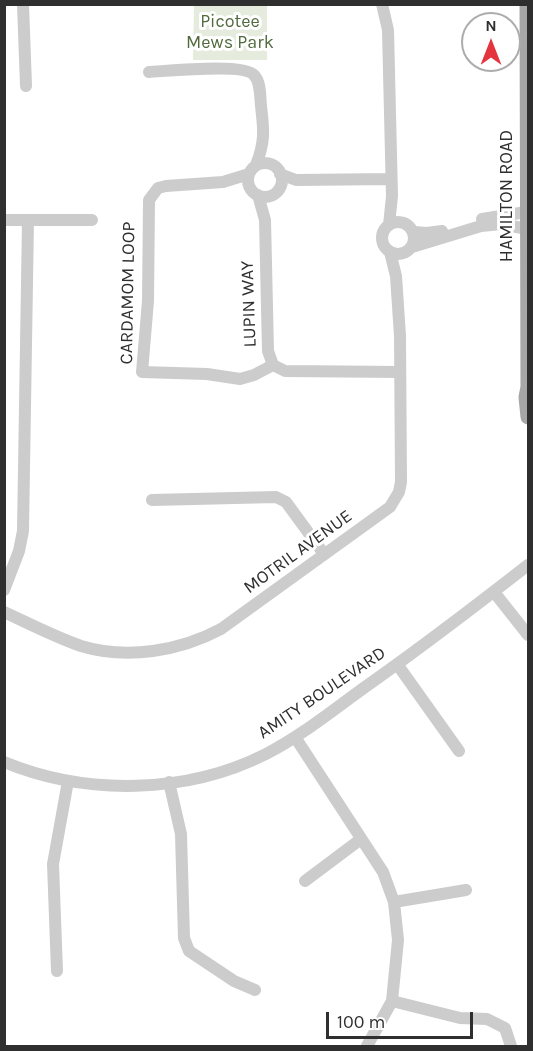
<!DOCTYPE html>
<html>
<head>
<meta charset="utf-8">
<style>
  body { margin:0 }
  #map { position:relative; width:533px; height:1051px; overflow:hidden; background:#fff; font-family:Karla,sans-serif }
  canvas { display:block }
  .frame { position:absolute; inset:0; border:6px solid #2f2f2f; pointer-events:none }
  .north { position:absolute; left:461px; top:12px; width:60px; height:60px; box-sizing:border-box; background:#fff; border:2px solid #acacac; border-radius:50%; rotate:0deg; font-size:16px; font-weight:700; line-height:24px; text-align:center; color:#2f2f2f }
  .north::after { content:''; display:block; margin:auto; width:21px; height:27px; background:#e4343d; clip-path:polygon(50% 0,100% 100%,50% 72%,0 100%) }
  .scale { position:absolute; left:326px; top:1012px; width:147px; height:27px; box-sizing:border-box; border:3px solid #2f2f2f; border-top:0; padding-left:8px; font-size:18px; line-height:21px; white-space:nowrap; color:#2f2f2f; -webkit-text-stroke:4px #fff; paint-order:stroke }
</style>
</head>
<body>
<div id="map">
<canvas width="533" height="1051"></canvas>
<div class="frame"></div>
<div class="north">N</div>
<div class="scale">100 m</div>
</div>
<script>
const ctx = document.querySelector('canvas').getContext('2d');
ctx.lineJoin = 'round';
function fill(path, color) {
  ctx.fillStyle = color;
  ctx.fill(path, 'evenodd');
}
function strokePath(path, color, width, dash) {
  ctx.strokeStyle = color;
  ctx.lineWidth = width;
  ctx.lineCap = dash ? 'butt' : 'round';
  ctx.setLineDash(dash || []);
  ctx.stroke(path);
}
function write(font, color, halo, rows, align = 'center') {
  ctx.font = font + ' Karla,sans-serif';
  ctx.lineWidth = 6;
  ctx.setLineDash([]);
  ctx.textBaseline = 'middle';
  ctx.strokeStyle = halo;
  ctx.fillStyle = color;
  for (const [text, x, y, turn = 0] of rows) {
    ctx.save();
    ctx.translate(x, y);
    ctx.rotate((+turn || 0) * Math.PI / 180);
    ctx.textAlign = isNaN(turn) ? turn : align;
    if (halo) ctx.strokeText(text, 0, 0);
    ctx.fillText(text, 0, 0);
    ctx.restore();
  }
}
fill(new Path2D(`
  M194,4l73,1v55h-74z`), '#e5ecde');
strokePath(new Path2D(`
  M23,4l3,82
  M382,4l6,26 4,166 -3,29
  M149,72c19,-1 95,-9 105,3 7,7 6,22 7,31 3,25 4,36 -5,59
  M248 180a17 17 0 1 1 34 0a17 17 0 1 1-34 0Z
  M249,174l-26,8 -57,4 -8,2 -9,12 -1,101 -6,71 65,2 33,5 14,-4 19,-10
  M280,174l16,6 95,-1
  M258,195l7,25 3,131 5,14 12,6 115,1
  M482,219l44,-7
  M4,220h88
  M382 238a16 16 0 1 1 32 0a16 16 0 1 1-32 0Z
  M414,232l13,1 15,-2
  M412,247l69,-21 20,-2 26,5
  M152,500l124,-3 10,5 38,52
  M4,590l15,-39 4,-20 5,-311
  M494,592l34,43
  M4,612c26,12 51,25 77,34 46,14 99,5 140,-17l169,-122 9,-15 2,-10 -1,-146 -4,-60 -6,-24
  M397,664l62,87
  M295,737l88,135 11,30 4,38 -6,61 -25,45
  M4,762c82,34 183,32 262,-8 39,-20 73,-49 109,-74 52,-37 103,-76 153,-115
  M169,782l12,52 3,104 5,13 45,30 21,9
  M305,881l56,-42
  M394,902l72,-12
  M57,971l-4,-107 15,-83
  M392,1001l68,17 27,1 18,9 6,18`), '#ccc', 12);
strokePath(new Path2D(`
  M527,4l1,383 -2,10 2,20`), '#a7a7a7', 15);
write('18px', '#516b3d', '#fff', [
  ["Picotee",230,22],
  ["Mews Park",230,43]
]);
write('18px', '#2f2f2f', '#fff', [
  ["HAMILTON ROAD",507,196,-90],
  ["CARDAMOM LOOP",128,293,-89],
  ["LUPIN WAY",249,304,-92],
  ["MOTRIL AVENUE",298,552,-36],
  ["AMITY BOULEVARD",322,693,-34]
]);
</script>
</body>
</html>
